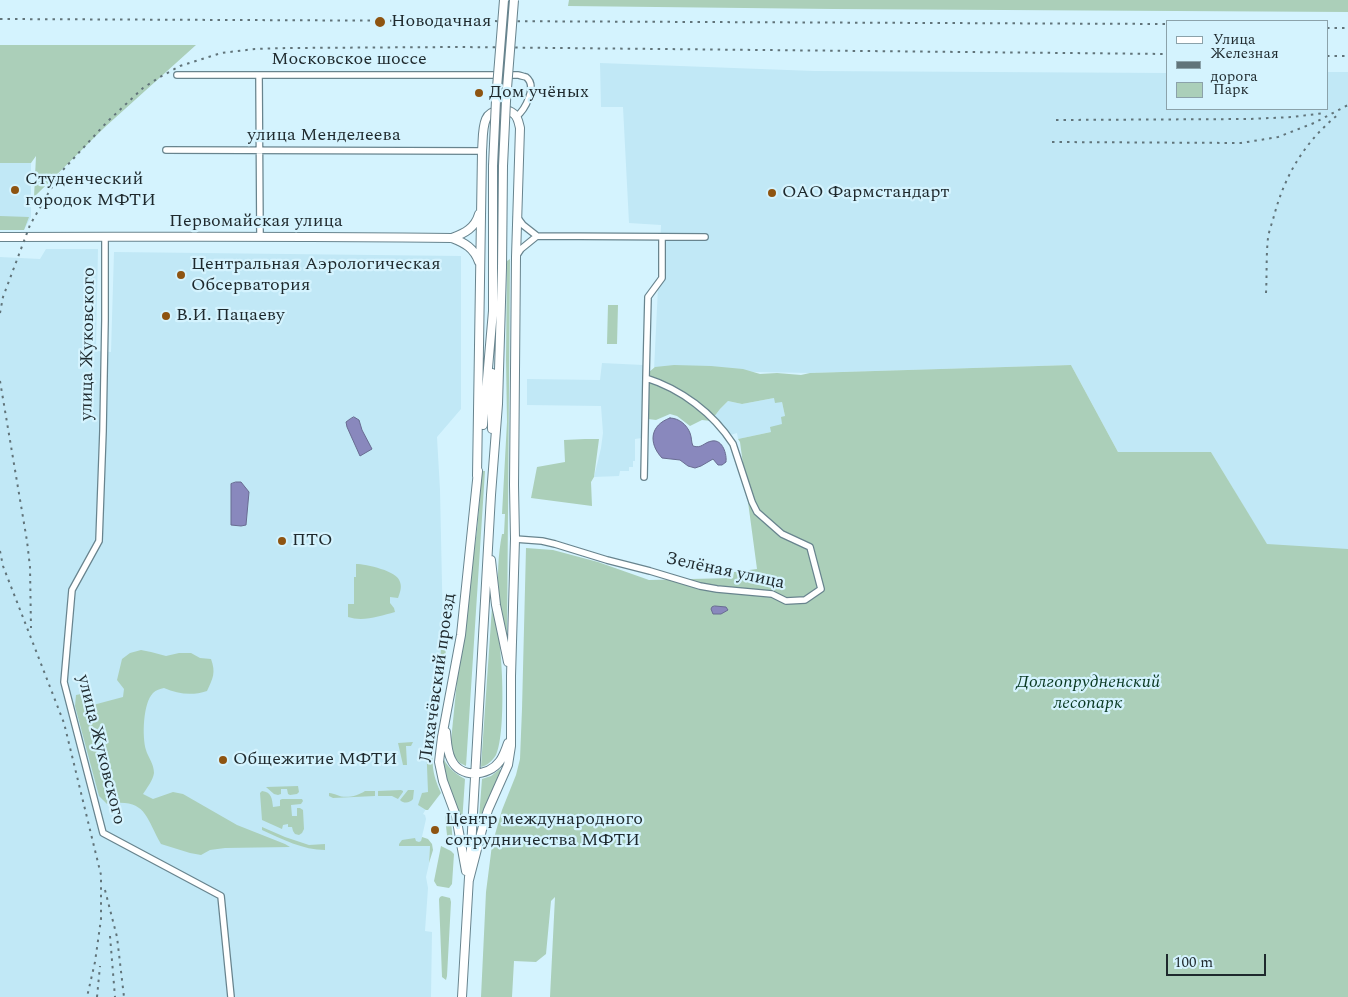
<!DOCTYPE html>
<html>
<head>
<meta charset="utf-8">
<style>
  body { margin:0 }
  #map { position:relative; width:1348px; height:997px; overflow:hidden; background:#d4f3fe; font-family:Spectral,serif }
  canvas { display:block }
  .legend { position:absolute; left:1166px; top:20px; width:162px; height:90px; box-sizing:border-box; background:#d4f3fe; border:1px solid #8ba2aa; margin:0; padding:6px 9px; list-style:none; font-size:15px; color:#1e292d }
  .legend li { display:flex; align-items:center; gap:10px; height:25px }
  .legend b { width:25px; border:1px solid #8ba2aa }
  .scale { position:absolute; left:1166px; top:954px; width:100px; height:22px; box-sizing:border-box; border:2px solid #1e292d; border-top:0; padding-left:6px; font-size:15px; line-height:18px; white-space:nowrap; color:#1e292d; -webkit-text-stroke:4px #d4f3fe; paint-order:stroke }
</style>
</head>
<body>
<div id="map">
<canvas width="1348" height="997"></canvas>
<ul class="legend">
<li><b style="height:6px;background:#fff"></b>Улица</li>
<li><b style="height:6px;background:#61747a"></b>Железная дорога</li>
<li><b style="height:14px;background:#abcfb9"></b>Парк</li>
</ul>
<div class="scale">100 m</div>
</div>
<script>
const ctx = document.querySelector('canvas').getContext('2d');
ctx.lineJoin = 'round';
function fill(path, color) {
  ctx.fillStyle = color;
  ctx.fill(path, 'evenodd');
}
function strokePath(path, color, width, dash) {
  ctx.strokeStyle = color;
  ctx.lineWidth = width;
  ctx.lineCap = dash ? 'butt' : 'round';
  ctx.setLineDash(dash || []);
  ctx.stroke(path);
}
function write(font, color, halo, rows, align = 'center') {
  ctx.font = font + ' Spectral,serif';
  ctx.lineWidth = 4.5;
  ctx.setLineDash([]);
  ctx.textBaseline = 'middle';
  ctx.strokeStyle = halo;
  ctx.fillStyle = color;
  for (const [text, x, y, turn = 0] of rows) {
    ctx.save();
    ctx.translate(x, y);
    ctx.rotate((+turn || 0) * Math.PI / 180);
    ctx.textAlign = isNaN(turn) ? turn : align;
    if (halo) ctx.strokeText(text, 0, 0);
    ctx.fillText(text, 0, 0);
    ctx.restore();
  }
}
fill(new Path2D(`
  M600,63l214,8 353,2v36h160v-37h21v479l-81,-6 -56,-93h-93l-47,-87 -261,8 -156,-3 7,-145 -32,-2 -6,-116h-22z
  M0,163h31v54l-7,13h-24z
  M46,249h52l-2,102 15,1 3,-100 347,4v153l-24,28 3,53 3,141 -4,38 4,1 -11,83 2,26 -7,28 -4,7 2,1 1,4 -5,22 9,5 -1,18 -3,13 2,11 -3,43 7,1 -1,65h-431v-740l40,2z
  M602,363l41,2 -1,73 -7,1v22h-2v6h-4v4h-9l-1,5 -25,1 7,-29 2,-15 -2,-27 -74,-1v-26l73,1z
  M774,398l8,4 3,14 -3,8 -11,8 -33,7 -1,-6 -10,3 -14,-17 7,-10 8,-8 14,3z`), '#c1e8f6');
fill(new Path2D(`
  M569,0h779v12l-515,-3 -265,-3z
  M0,45h196l-91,82 -71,70 2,-41 -5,7h-31z
  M0,216l29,1 -5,13h-24z
  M510,259l-3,378 -1,-1c-2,-13 -5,-26 -7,-39 -2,-20 -1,-42 3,-63h2l1,-20h-3l5,-92 -1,-63 1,-98z
  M608,305h10l-1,39h-10z
  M674,365l37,1 32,3 17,5 17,-1 24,2 9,-2 261,-8 47,87h93l56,92 81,5v448h-798l5,-100 -4,4 -5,53 -10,8 -22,-1 -2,36h-31l5,-105 6,-47 10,-35 14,-35 4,-16 2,-50 4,-161 27,2 45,12 51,18 84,-2 1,-6 23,-3 -17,-127 -2,-3 33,-7 -1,-5 12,-3 -1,-7 4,-1 -3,-14 -7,1 -1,-5 -32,6 -14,-3 -8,8 -9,12 -9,-1 -12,6 -13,-10 -7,-2 -14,6 -8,-1 -1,-34 2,-13 6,-5z
  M585,439h14l-5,38 -3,5 1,24 -61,-8 6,-31 28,-5 -1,-22z
  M482,471h3l-19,295 -6,-3 -6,-6 -3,-16 6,-60 20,-151z
  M356,564c10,0 42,7 44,18 2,5 0,11 -2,16l-8,-1v6l4,5 1,4c-15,4 -32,10 -47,5v-13h6v-27h2z
  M492,607c11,22 15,126 4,148 -4,6 -8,10 -15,12z
  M442,639h3l2,4 -4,27h-4z
  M141,650l10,2 15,4 13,-3h12l9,5 11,1c5,14 2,19 -4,32 -15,5 -29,3 -43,-3 -4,1 -8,2 -11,5 -10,10 -11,44 -7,57 2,7 8,14 8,23 -1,7 -7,15 -11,21l10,5 20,-7 10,2 54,31 48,19 5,3 -65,1 -15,2 -9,5 -11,-2 -29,-9c-16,-28 -15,-46 -54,-40l-8,-8 -24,-90 1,-11 10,-2 7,12 30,-8 1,-8 -7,-9 5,-21 8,-6z
  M434,740c-3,22 -2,33 7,53l-13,17h-2l-8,-5 4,-12 6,-1 -2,-51z
  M413,742l-2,4h-5l1,19h-4l-5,-22z
  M442,755c4,11 12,18 23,24l-3,44c-6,-23 -19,-44 -20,-68z
  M500,769l1,2c-7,16 -15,31 -21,47h-1l3,-39 9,-3z
  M298,786l1,6 -2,2 -7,1 -2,-1 -1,-5h-6v5l-3,1 -4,-1 -8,-7z
  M401,790l2,1v1l-5,7 -6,-3h-14v-5z
  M408,790h6l-1,9c-3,4 -9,5 -13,1z
  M262,791c10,1 10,8 11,16l7,-1v-6l2,-1h20l1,2 -2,3 -10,1 1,11h5v-8h3l3,2 1,19 -2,4 -3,2 -4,-1 -2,-3 -1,-4h-4v-3l-5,1 -1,4 -20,-9 -2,-27z
  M365,791h10v5l-42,2 -4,-2v-3c3,0 5,1 8,2 8,4 21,1 28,-4z
  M448,813l3,7 2,24 -1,2h-3l-1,-2 -3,-27z
  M262,827l23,10 24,8 16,-1v6c-22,0 -43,-11 -63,-20z
  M422,837l6,2 4,5 1,6 -4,13 1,-17h-31v-2l3,-4 13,-2 1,3 3,1 2,-1z
  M441,846l10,5 3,3 -2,30 -3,4 -12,-2 -3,-5z
  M442,896l8,2 1,4 -4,74 -1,4 -4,-3 -3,-78 1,-2z`), '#abcfb9');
const water = new Path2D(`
  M354,417l5,3 3,10 10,19 -12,7 -13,-29 -1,-5 4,-3z
  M670,418c9,0 17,7 20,15 2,5 1,9 3,13 9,3 11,-4 19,-5 11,-2 15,14 14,21l-4,3h-4l-5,-6 -12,7 -6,2 -7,-2 -8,-6 -18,-2c-14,-15 -12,-33 8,-40z
  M236,482h5l8,10 -3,33 -5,1 -10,-1v-41z
  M715,606l11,1 2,3 -7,4h-8l-2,-5 1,-2z`);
fill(water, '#8988bd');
strokePath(water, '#696c92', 1);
const minor = new Path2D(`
  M177,75h341c1,0 7,2 8,2 12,9 -1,33 -10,40
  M259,75l1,161
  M166,150l316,1
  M517,217l6,8 14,11
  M105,238v82l-2,111 -4,110 -27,49 -8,92 39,151 118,63 10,101
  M517,255l4,-6 16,-13 168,1
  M644,477l2,-99
  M515,539l27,2 13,3 52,16 43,11 50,15 17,3 55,5 14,7 19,-1 16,-11 -11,-42 -28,-13 -25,-22 -5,-10 -19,-58c-20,-31 -52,-55 -87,-66l2,-81 14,-19v-41`);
const secondary = new Path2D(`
  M0,237c151,0 301,-1 452,1 13,5 22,10 27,24
  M452,238c13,-5 23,-10 27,-24
  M493,314v-148
  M483,425l10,-114
  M492,429v-56
  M491,560l5,45 12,57
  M446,732c1,9 1,19 5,27 9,20 37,18 49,2 4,-6 6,-12 8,-18
  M470,866l21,-371 7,-91 4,-136 1,-102
  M466,871l-10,-55 -13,-35 -4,-19 3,-25 19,-102 17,-164
  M469,880l14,-54 5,-16 20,-45 3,-19v-70l4,-137 -1,-54 2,-228 4,-129c-1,-4 -2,-11 -6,-14 -8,-7 -24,-4 -28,5 -4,9 -3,22 -4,32l-5,325
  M462,997l7,-120`);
strokePath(minor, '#68848e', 8);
strokePath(secondary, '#68848e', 10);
strokePath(minor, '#fff', 5.5);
strokePath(secondary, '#fff', 8);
strokePath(new Path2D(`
  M0,19l1167,5
  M1327,28h21
  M1327,56h21
  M1056,120l194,-1 42,-2 33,-4
  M1052,142l189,1 37,-6 36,-14 34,-18
  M1266,293c1,-18 0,-37 2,-55 1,-7 4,-15 6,-22 11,-42 32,-76 66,-103
  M0,313l3,-16 27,-72 19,-33 13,-21 45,-49 36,-34 17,-11 20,-11 41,-13 34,-4 32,-1 171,-1 709,7
  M0,381l27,160 3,26 1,61
  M0,551l3,15 61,157 37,152v44l-6,43 -8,35
  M105,890l12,47 7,60
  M110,936l5,61
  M97,997l3,-31`), '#61747a', 2, [2.5, 5]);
const secondaryBridge = new Path2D(`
  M493,166l3,-66 8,-100
  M503,166l3,-65 8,-101`);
strokePath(secondaryBridge, '#68848e', 10, []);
strokePath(secondaryBridge, '#fff', 8);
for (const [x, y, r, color] of [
  [380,22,6,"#8e5411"],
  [479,93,5,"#8e5411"],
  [15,190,5,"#8e5411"],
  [772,193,5,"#8e5411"],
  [181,275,5,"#8e5411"],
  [166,316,5,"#8e5411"],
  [282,541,5,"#8e5411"],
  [223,760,5,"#8e5411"],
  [435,830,5,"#8e5411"]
]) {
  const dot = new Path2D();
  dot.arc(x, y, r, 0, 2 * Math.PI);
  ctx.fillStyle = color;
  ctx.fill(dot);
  strokePath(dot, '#d4f3fe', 2);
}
write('18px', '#1e292d', '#d4f3fe', [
  ["Новодачная",391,22],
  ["Дом учёных",489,93],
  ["Студенческий",25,180],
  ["городок МФТИ",25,201],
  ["ОАО Фармстандарт",782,193],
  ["Центральная Аэрологическая",191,265],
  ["Обсерватория",191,286],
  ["В.И. Пацаеву",176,316],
  ["ПТО",292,541],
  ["Общежитие МФТИ",233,760],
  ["Центр международного",445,820],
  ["сотрудничества МФТИ",445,841]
], 'left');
write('18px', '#1e292d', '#d4f3fe', [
  ["Московское шоссе",349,60],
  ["улица Менделеева",324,136],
  ["Первомайская улица",256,222],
  ["улица Жуковского",89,344,-89],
  ["Зелёная улица",725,572,12],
  ["Лихачёвский проезд",439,678,-82],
  ["улица Жуковского",100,750,76]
]);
write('italic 18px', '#093922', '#d4f3fe', [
  ["Долгопрудненский",1088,683],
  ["лесопарк",1088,704]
]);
</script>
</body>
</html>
